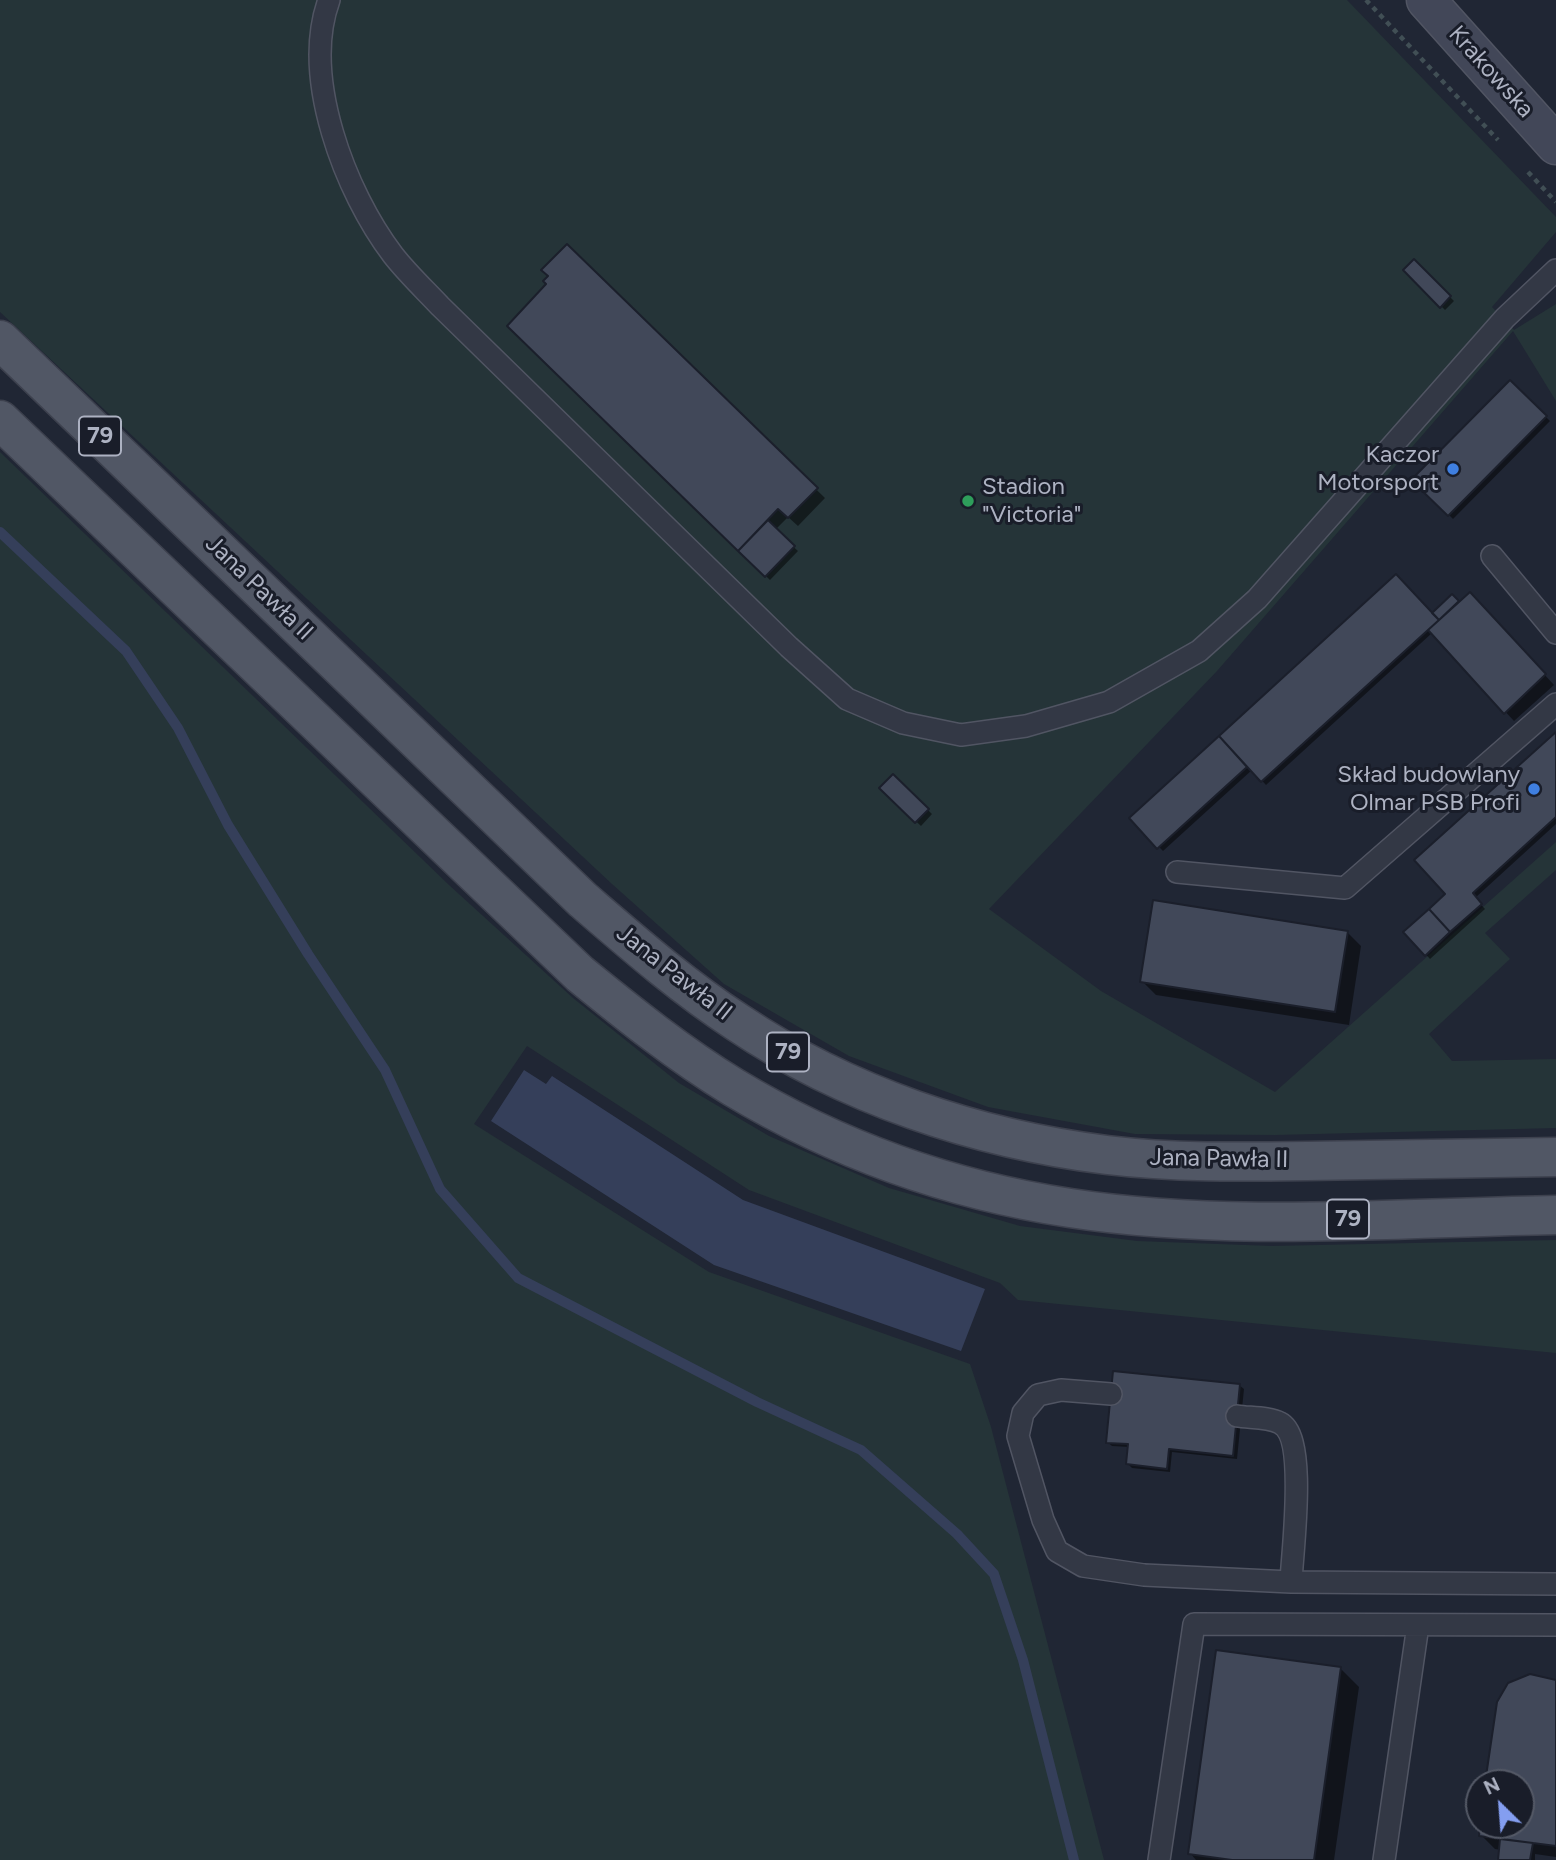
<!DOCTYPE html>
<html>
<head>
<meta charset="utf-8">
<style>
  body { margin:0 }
  #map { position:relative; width:1556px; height:1860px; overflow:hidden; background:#202634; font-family:Figtree,sans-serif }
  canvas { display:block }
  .north { position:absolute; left:1465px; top:1769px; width:70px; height:70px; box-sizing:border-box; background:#191d29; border:2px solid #545966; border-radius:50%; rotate:335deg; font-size:19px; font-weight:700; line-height:28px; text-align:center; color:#adb2c2 }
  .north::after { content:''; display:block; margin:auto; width:24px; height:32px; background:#849ef0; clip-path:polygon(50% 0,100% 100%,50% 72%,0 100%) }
</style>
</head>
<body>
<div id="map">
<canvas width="1556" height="1860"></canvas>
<div class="north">N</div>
</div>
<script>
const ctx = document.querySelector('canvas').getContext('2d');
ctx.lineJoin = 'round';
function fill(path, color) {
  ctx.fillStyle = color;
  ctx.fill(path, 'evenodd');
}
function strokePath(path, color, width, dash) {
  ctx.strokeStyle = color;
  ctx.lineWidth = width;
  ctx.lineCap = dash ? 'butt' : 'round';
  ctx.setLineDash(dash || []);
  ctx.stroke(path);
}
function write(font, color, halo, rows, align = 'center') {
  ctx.font = font + ' Figtree,sans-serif';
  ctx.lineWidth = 6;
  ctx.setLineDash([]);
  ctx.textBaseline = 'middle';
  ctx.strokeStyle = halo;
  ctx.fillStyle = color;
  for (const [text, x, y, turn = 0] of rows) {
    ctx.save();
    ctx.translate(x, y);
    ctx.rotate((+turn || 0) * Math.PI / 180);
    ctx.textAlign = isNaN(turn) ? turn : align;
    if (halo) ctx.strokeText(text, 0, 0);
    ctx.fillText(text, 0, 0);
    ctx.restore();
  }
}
fill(new Path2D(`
  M0,0h1347l209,217v15l-64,75 22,23 42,-26v97l-43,-70 -296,340 -228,238 112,82 174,101 281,-250v28l-71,63 25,26 -81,75 23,27 104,-2v69l-281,7 -140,-1 -147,-27 -139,-51 -125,-72 -112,-100 -612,-572z
  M0,452l449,433 124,113 106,85 90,53 120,52 131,38 117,15 135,5 284,-6v113l-538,-53 -18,-17 -251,-93 -222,-144 -53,78 235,148 261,92 21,63 113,433h-1104z`), '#253438');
fill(new Path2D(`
  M524,1070l22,14 6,-8 191,124 242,89 -24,62 -247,-86 -223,-144z`), '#353f5a');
fill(new Path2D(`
  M567,247l258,251 -27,28 -10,-9 -13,13 23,21 -28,29 -261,-254 40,-42z
  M1414,261l40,40 -9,9 -40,-40z
  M1510,382l40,39 -97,98 -39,-39z
  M1396,576l36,39 20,-18 7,7 20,-1 75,82 -40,36 -82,-88 -166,152 -14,-15 -89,81 -32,-33z
  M1556,734v90l-81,74 10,11 -55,50 -24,-27 42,-38z
  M893,776l39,38 -11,12 -40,-38z
  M1347,932l14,14 -12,79 -193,-30 -14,-14z
  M1239,1385l5,4 -7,70 -65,-7 -2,20 -38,-4 -4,-4 1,-17 -17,-1 -5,-4z
  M1340,1668l19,19 -25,173h-138l-6,-7z
  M1556,1682v175l-21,-3v6h-36l2,-10 -6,-1 -14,-14 1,-10h39v-42h-34z`), '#0007');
strokePath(new Path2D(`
  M0,532l126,119 52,77 50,97 80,129 77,116 55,119 78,89 239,124 104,48 96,84 37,40 29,86 51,200`), '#353f5a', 10);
const building = new Path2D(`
  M567,244l251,244 -30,30 -10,-9 -40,42 -231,-225 39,-42 -3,-3 5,-5 -7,-6z
  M1414,259l37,37 -11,12 -37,-38z
  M1510,380l37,36 -99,100 -37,-36z
  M768,520l27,26 -30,31 -27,-26z
  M1396,574l43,46 -178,162 -42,-46z
  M1470,592l76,82 -42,40 -76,-84z
  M1452,594l7,7 -20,19 -7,-7z
  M1556,732v85l-83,76 9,11 -32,28 -21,-23 16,-15 -31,-34z
  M1219,736l28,31 -90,82 -28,-31z
  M893,774l36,35 -14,14 -36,-35z
  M1153,900l195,31 -13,81 -195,-30z
  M1429,909l21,23 -25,24 -22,-24z
  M1113,1371l127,13 -7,72 -64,-7 -2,20 -41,-5 2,-20 -22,-1z
  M1216,1650l125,17 -27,193h-82l-44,-6z
  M1530,1674l26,6v166l-77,-10 1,-11h41v-42h-36l12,-81 11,-19z
  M1500,1839l33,4 -3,17h-32z`);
fill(building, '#414859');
strokePath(building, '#1b1f2b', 2);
const lane = new Path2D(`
  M329,0c-28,77 16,192 64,255 14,18 31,34 47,51l349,341 58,52 56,24 58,12 65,-9 83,-24 90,-51 58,-52 248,-281 51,-48
  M1492,556l64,77
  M1177,872l168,16 211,-184
  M1111,1394l-50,-4 -23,5 -15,18 -5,23 25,84 14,31 26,15 61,9 147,7 265,2
  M1237,1416c12,2 32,1 43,7 28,14 12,129 11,159
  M1159,1860l35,-236 362,1
  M1384,1860l34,-235`);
const secondary = new Path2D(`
  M1426,0l130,145`);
const primary = new Path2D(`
  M0,340l583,560c50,43 99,86 154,122 109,73 240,117 370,133 66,8 134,7 200,6 83,-1 166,-3 249,-4
  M0,420l580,554c49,40 99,80 153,113 103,62 218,103 337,121 156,24 328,10 486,7`);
strokePath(lane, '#515563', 24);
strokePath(secondary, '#515563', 41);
strokePath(primary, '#3d414e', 41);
strokePath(new Path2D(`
  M1366,0l132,140
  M1528,172l28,30`), '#414f55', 4.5, [5, 5]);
strokePath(lane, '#333845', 21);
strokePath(secondary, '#424758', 38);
strokePath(primary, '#515765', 38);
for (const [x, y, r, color] of [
  [1453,469,7,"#3f7fe0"],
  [968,501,7,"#2e9e5b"],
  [1534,789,7,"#3f7fe0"]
]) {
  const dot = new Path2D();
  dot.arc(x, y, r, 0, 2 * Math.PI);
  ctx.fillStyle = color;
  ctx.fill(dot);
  strokePath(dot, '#191d29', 2.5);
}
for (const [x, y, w] of [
  [100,436,42],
  [788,1052,42],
  [1348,1219,42]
]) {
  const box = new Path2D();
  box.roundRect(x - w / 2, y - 19.5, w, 39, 5);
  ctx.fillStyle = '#191d29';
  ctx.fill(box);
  strokePath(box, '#adb2c2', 2);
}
write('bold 23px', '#adb2c2', null, [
  ["79",100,436],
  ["79",788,1052],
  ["79",1348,1219]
]);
write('24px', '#adb2c2', '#191d29', [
  ["Krakowska",1491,72,48],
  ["Jana Pawła II",259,588,44],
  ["Jana Pawła II",674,973,38],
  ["Jana Pawła II",1219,1159,1]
]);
write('24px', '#adb2c2', '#191d29', [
  ["Kaczor",1439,455],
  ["Motorsport",1439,483],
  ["Stadion",982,487,"left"],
  ["\"Victoria\"",982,515,"left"],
  ["Skład budowlany",1520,775],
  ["Olmar PSB Profi",1520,803]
], 'right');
</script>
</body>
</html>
